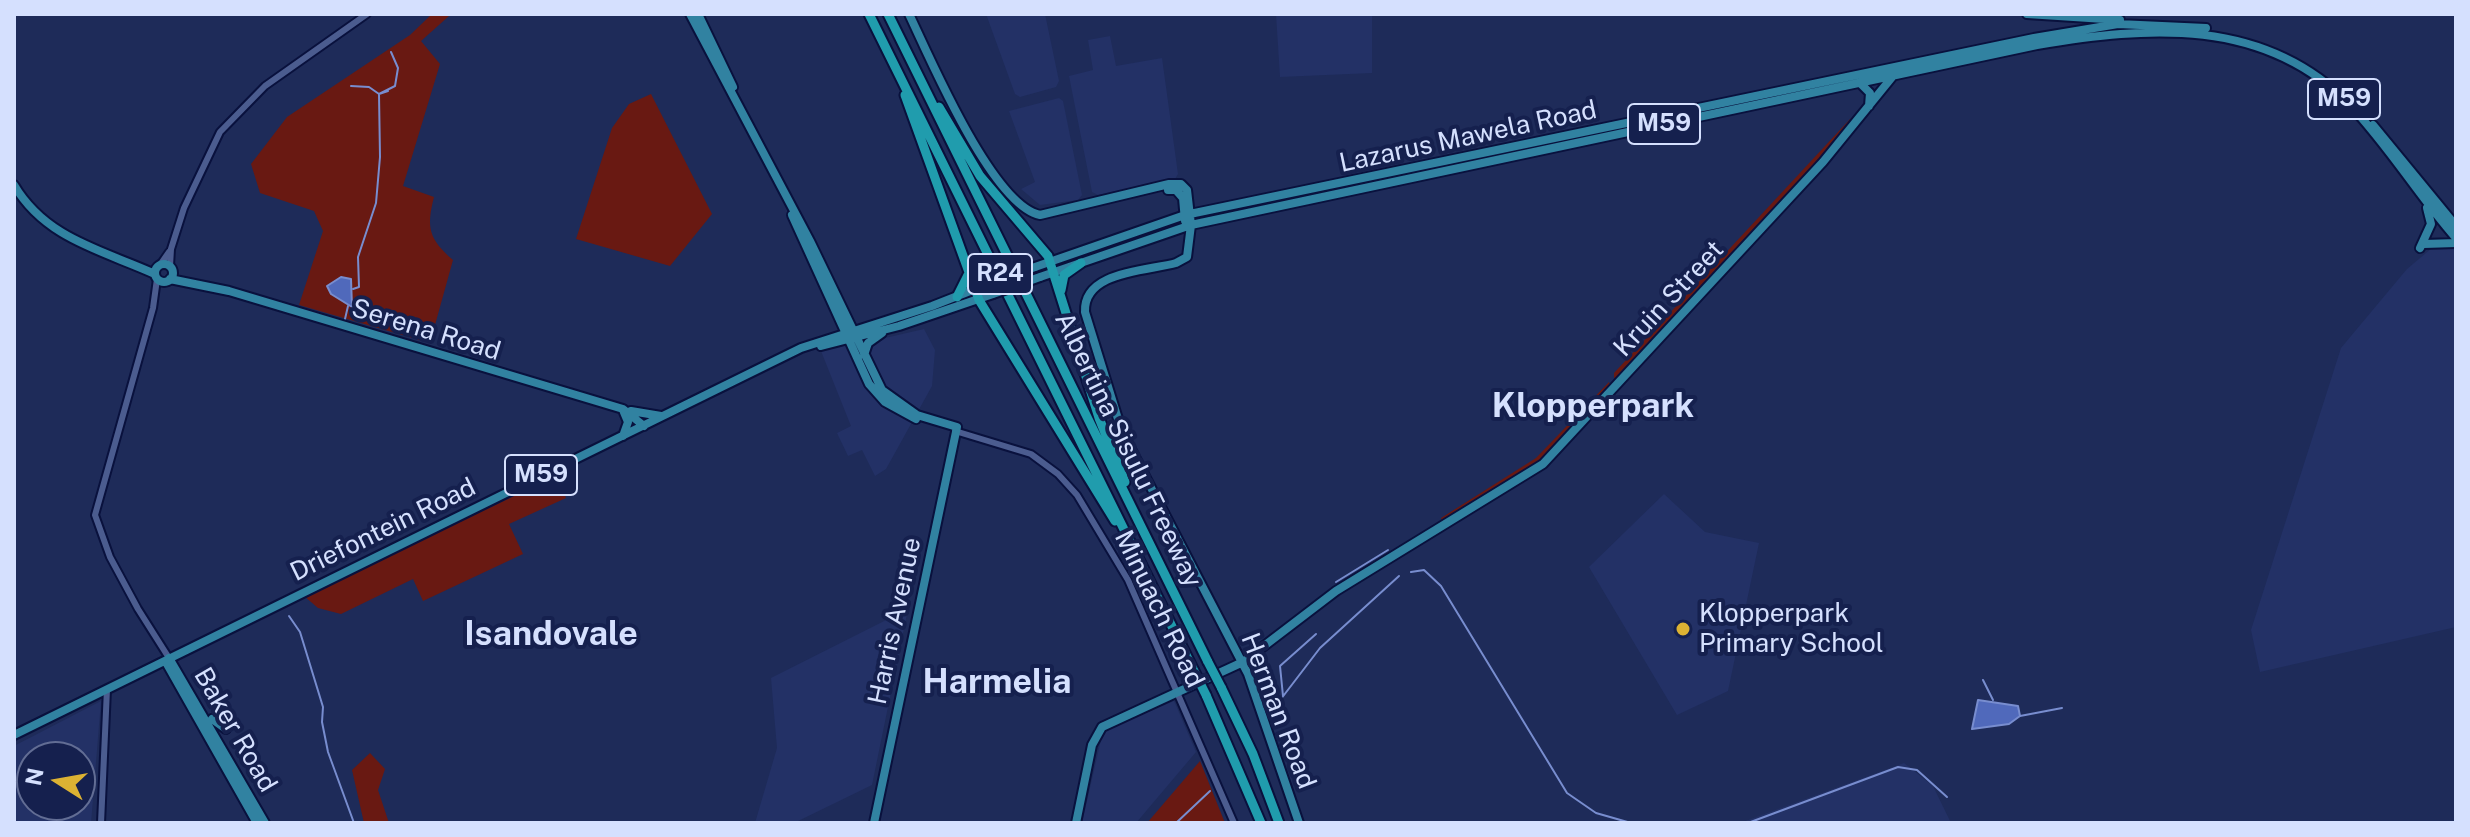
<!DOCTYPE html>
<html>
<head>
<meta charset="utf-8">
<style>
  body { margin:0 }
  #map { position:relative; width:2470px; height:837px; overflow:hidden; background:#1e2b59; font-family:"Public Sans",sans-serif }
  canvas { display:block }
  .frame { position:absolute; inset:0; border:16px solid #d5e0fe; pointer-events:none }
  .north { position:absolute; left:16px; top:741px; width:80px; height:80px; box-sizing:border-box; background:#15204e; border:2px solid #626d94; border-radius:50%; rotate:281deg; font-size:22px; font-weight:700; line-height:32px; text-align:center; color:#d5e0fe }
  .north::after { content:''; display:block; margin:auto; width:28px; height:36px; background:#dcb233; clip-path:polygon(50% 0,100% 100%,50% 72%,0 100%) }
</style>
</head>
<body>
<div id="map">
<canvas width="2470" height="837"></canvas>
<div class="frame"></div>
<div class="north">N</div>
</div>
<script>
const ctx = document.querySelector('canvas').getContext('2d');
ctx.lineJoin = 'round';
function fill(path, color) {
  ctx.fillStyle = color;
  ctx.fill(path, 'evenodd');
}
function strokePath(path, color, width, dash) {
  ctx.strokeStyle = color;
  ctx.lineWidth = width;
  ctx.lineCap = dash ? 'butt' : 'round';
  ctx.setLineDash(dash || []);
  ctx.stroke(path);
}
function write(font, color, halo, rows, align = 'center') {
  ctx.font = font + ' "Public Sans",sans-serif';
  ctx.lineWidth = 8;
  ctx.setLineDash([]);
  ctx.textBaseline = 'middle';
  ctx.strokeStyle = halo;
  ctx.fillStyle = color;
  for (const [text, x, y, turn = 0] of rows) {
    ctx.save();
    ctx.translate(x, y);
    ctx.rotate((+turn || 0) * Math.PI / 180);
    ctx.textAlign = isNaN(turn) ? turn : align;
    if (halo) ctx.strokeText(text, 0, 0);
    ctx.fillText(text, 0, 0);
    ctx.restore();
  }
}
fill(new Path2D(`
  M986,14h59l14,67 -3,6 -36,10 -5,-3z
  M1276,14h96v59l-92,4z
  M1110,36l6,30 46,-8 16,116 -3,5 -77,16 -6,-3 -23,-116 24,-6 -5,-30z
  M1059,98l4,3 19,94 -4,5 -38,5 -19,-16 14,-7 -26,-71z
  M2453,247l3,4v376l-196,45 -9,-42 90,-282 66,-79 25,-21z
  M924,329l11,21 -3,36 -46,83 -11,7 -13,-26 -14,6 -11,-23 14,-7 -30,-75 30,-8 6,12 28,-17z
  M1664,494l41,38 54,11 -31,148 -51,24 -88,-148z
  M908,609l-36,176 -78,38h-39l22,-75 -6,-70z
  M101,701l-10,122h-77v-77zM80,757v48h-48v-48z
  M1174,701l22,51 -60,71h-54l21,-92z
  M1904,763l29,23 18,37h-211z`), '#233166');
fill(new Path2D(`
  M432,14l17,2 -28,25 19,23 -37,122 31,11c-8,31 -5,42 19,63l-23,83 -131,-38 24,-74 -9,-20 -54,-18 -9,-29 36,-47 123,-82z
  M651,94l61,120 -42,52 -94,-27 36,-111 17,-24z
  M1851,118l-10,17 -221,242 -6,1v-5z
  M1609,382l2,5 -64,70 -105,64 -1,-3 95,-60z
  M556,476l10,22 -57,26 14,30 -100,47 -10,-22 -72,35 -23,-6 -14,-12z
  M370,753l15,16 -7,21 11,33h-25l-12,-53z
  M1200,761l25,62h-78z`), '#691912');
const water = new Path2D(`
  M341,277l10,2 1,28 -21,-13 -4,-8z
  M1978,700l40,6 2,10 -11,8 -37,5z`);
fill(water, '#5069bb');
strokePath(water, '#788dcf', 2);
strokePath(new Path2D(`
  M351,86l18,1 10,7 1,63 -4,46 -18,54 1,30 -6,2
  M388,91l-9,3 16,-8 3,-18 -7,-16
  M345,319l3,-13
  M1411,572l13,-2 17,16 126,207 29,20 35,10
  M1336,582l52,-32
  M289,616l11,16 23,75 -1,15 6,30 26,71
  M1983,680l10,20
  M1283,696l-3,-30 36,-32
  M1271,712l49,-64 79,-72
  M2020,716l42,-8
  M1176,823l34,-32
  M1748,823l150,-56 19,3 30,27`), '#788dcf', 2);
const minor = new Path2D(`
  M160,265l9,-13
  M170,266l1,-17 13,-41 36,-76 45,-46 102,-72
  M157,279l-4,29 -58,207 15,42 28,52 31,49
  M955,431l76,23 27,20 19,21 51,85 106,243
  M101,823l6,-134`);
const major = new Path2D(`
  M690,14l120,227 72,149 35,25 40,12 -83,396
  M698,14l35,73
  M909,14c21,44 83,191 131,201l129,-31h12l6,6 4,35 -4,32 -11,6c-29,8 -93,8 -91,49l37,120 126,242 51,149
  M2027,14l93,6
  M1860,83l10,10 -1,13
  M2373,125l83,101
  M14,185c32,54 88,65 141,89
  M1168,190h8l7,8 2,23
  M792,215l77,169 16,18 31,17
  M2424,244l32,-1
  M2420,248l11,-24 -4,-16
  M155 273a9 9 0 1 1 18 0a9 9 0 1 1-18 0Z
  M1035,267l150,-52 849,-177 84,-14 88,4
  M1040,277l151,-52 846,-180c111,-19 228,-28 313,60 39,41 69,91 106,133
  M170,279l59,12 394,118 21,17
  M821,346l78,-20 94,-32
  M864,355l4,-12 14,-10
  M623,410l5,12 -5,14
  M631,411l30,5
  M169,658l96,165
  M167,664l90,159
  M212,719l14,10
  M14,735l787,-387 131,-42 56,-22
  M1076,823l16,-78 10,-18 141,-65 93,-71 207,-127 280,-302 70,-86`);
const highway = new Path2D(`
  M869,14l324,655
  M888,14l320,648
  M905,95l74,205 136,221
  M939,107l41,69 68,80 51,162 26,64
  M1061,290l3,-15 17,-12
  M957,297l11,-22
  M1221,687l32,67 26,69
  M1206,695l55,128`);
strokePath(minor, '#09113d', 10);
strokePath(major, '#09113d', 12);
strokePath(highway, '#09113d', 13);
strokePath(minor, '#4b5c8f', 6);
strokePath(major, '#3182a1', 8);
strokePath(highway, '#209cad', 9);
const majorBridge = new Path2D(`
  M988,284l47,-17
  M993,294l47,-17`);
const highwayBridge = new Path2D(`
  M1208,662l13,25
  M1193,669l13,26`);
strokePath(majorBridge, '#09113d', 12, []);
strokePath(highwayBridge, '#09113d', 13, []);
strokePath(majorBridge, '#3182a1', 8);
strokePath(highwayBridge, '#209cad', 9);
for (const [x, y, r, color] of [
  [1683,629,8,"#dcb233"]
]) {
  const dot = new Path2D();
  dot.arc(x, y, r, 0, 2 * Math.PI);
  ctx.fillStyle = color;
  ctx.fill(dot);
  strokePath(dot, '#15204e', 3);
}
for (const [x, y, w] of [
  [2344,99,72],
  [1664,124,72],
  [1000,274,64],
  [541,475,72]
]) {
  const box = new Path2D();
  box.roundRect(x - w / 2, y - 20, w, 40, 6);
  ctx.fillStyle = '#15204e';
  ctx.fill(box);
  strokePath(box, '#d5e0fe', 2);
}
write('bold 24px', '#d5e0fe', null, [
  ["M59",2344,99],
  ["M59",1664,124],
  ["R24",1000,274],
  ["M59",541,475]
]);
write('26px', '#d5e0fe', '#15204e', [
  ["Lazarus Mawela Road",1468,137,-12],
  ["Kruin Street",1669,299,-47],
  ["Serena Road",426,330,17],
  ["Albertina Sisulu Freeway",1128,450,64],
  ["Driefontein Road",383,530,-26],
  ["Minuach Road",1159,609,64],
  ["Harris Avenue",895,621,-78],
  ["Herman Road",1278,711,69],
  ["Baker Road",235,730,60]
]);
write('26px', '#d5e0fe', '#15204e', [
  ["Klopperpark",1699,614],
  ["Primary School",1699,644]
], 'left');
write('bold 34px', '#d5e0fe', '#15204e', [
  ["Klopperpark",1593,407],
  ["Isandovale",551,635],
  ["Harmelia",997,683]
]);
</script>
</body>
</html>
